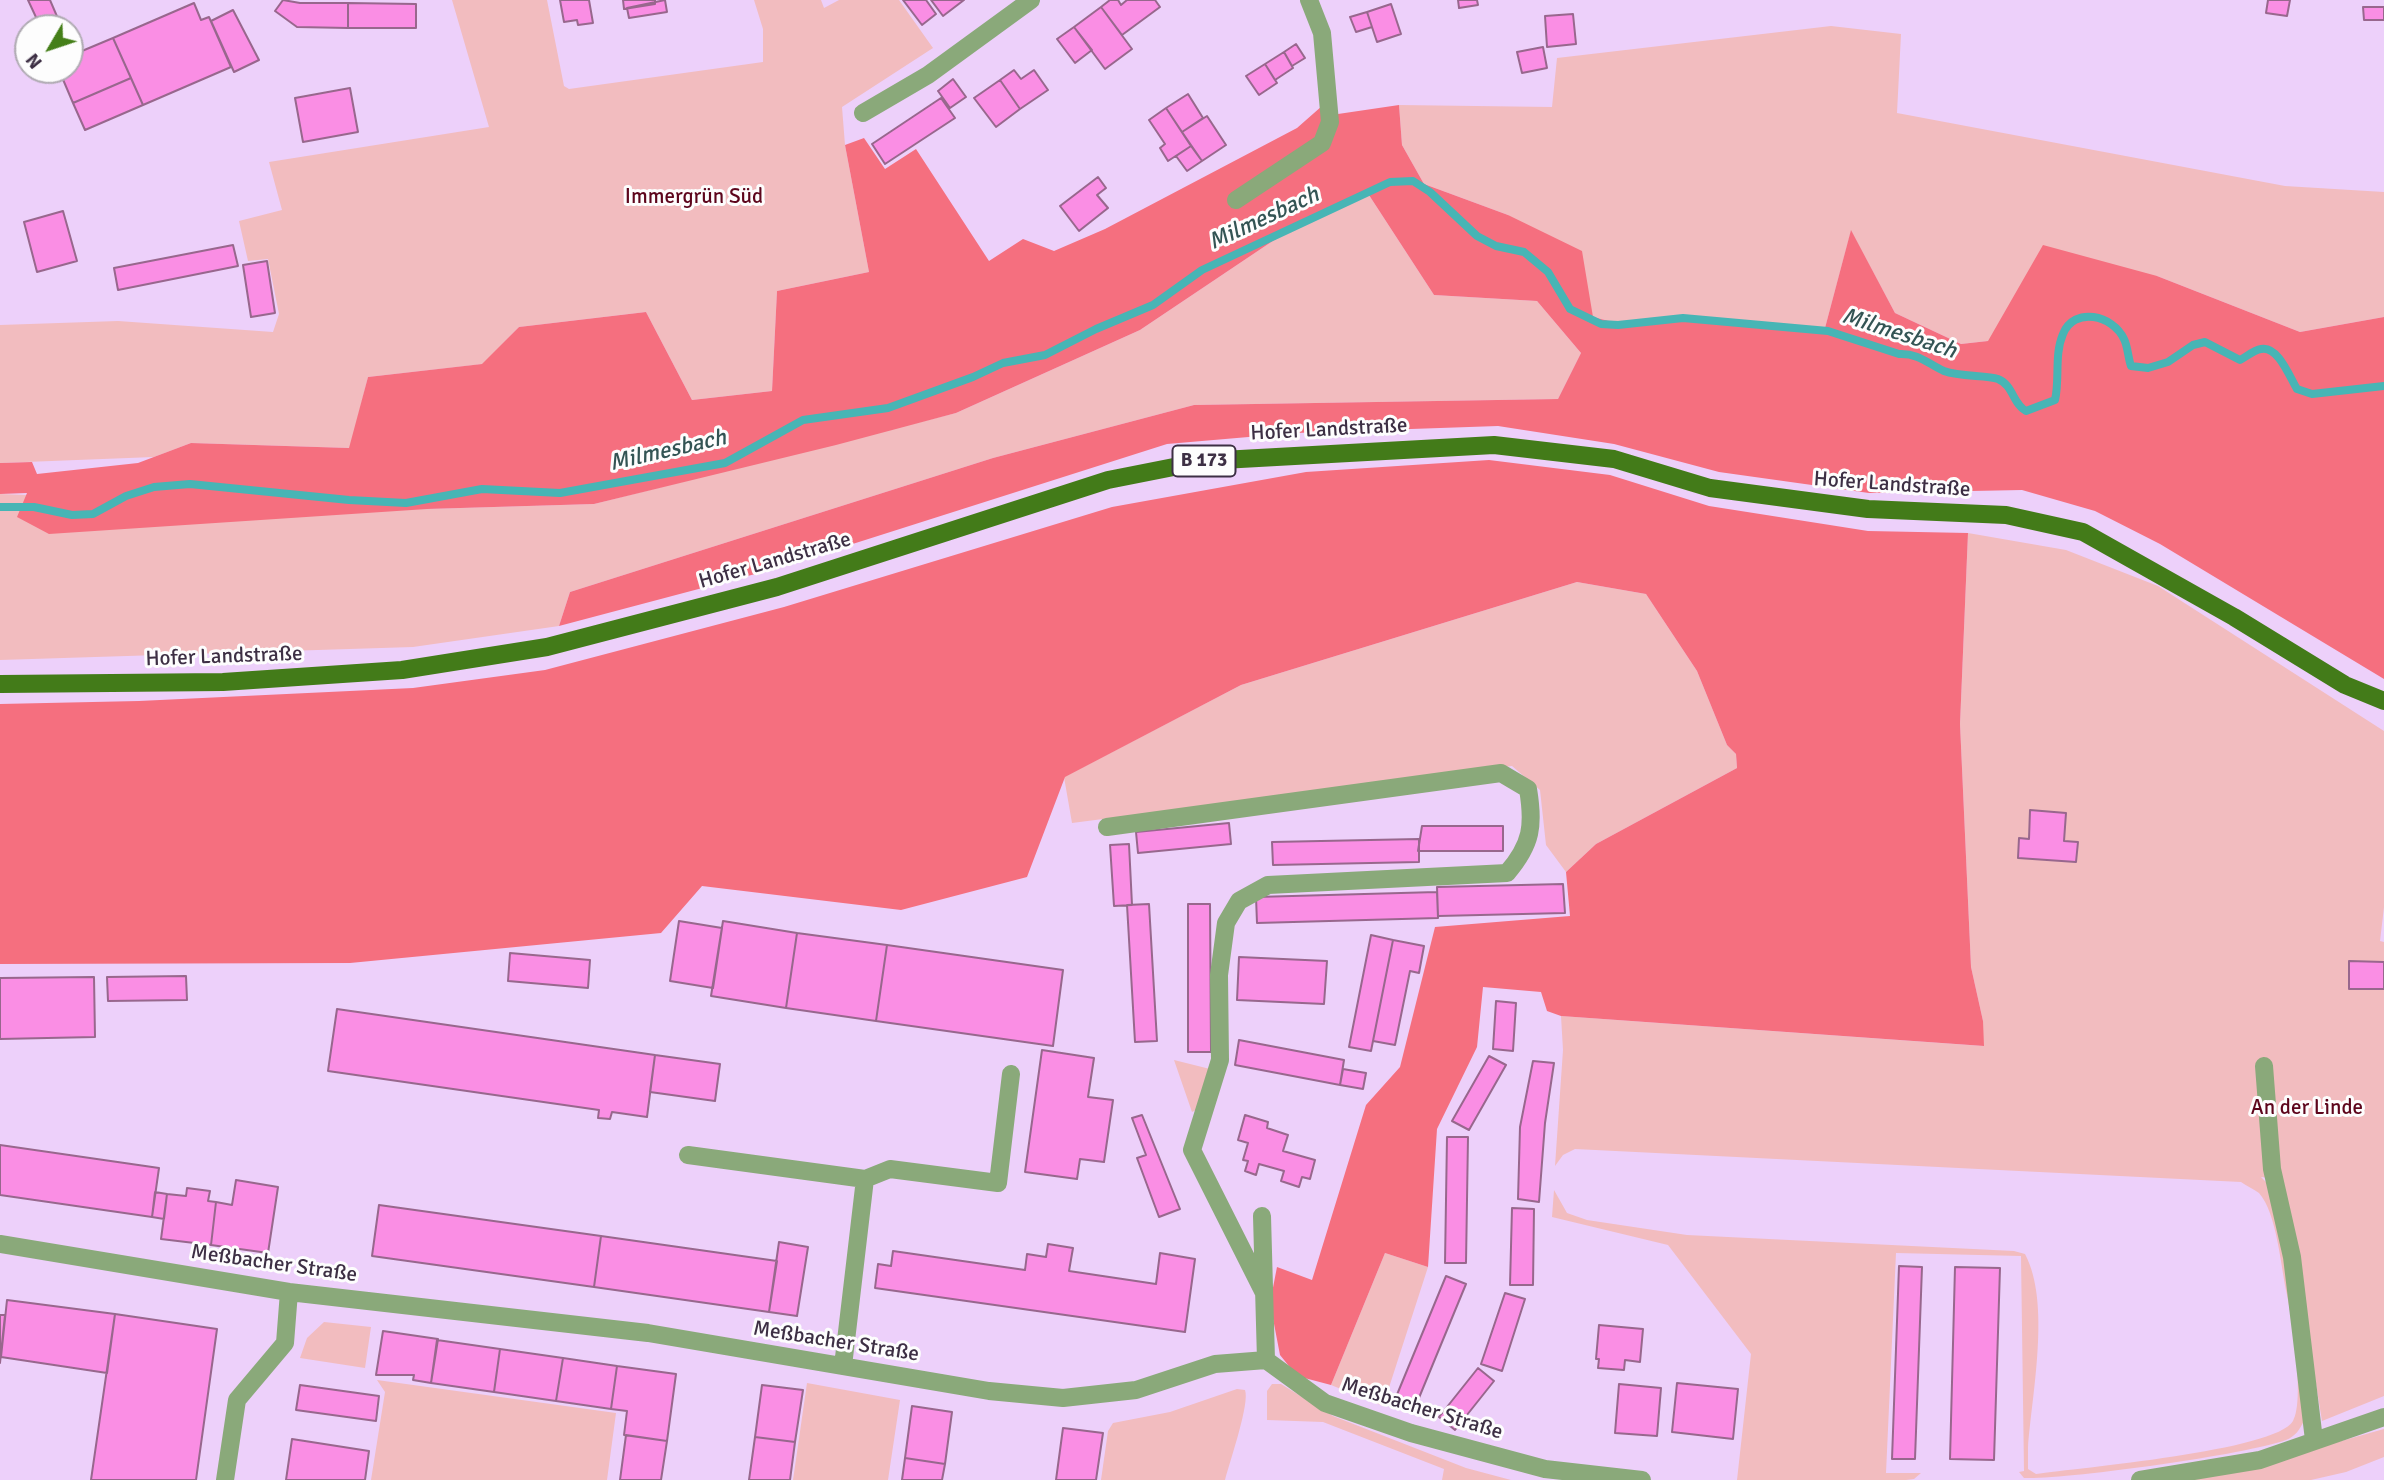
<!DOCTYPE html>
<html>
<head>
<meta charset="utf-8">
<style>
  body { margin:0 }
  #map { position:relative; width:2384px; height:1480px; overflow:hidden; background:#edd0fa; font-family:Signika,sans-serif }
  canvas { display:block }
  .north { position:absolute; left:14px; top:14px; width:70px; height:70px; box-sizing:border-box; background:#fdfdfd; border:2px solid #b0abb3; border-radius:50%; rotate:231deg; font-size:19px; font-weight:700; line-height:28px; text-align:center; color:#3d2f44 }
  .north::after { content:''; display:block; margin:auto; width:24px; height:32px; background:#457f19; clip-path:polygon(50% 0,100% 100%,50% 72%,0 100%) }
</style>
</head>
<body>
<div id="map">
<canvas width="2384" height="1480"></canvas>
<div class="north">N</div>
</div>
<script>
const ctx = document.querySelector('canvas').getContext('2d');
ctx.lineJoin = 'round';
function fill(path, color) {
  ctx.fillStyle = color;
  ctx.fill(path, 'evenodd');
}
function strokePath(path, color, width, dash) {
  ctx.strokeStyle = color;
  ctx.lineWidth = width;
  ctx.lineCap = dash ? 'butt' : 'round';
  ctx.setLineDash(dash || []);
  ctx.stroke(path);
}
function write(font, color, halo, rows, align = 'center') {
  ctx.font = font + ' Signika,sans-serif';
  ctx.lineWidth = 6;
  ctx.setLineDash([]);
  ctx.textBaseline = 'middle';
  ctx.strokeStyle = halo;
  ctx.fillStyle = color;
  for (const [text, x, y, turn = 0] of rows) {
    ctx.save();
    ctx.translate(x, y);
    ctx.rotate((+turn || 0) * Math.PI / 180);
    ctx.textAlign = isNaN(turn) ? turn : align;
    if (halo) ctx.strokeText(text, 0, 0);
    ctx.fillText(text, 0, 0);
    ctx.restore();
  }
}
fill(new Path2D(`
  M452,0h95l17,86 5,3 194,-27v-33l-9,-29h67l3,8 15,-8h60l34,48 -91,59 3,38 24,127 -92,19 -5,100 -80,9 -46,-88 -127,15 -36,37 -115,13 -18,71 -159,-5 -37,14 -154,6v-138l118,-4 155,11 6,-18 -11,-55 -20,2 -9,-40 43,-11 -13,-48 220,-35z
  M1831,26l70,8 -4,79 388,73 99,6v125l-84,15 -143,-56 -169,65 -27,3 -66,-31 -44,-82 -26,97 -144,-12 -64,7 -24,-6 -85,-102 -84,-31 -22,-39 -3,-40 153,2 5,-49z
  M1367,192l67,103 103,6 44,52 -23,46 -364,6 -201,53 -423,134 -11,34 -146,21 -413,13v-166l427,15 167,-5 362,-91 184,-83 167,-112z
  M1968,533l98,17 92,36 226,145v176l-4,34 4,1v454l-62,25 -38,-234 -7,-8 -16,-2 6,6 24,101 13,137c-5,9 -8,15 -18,19 -41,15 -224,40 -262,38l-5,-6 5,-1 -3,-215 -125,-3 -10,220h35l-7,6 -8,1h-169l14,-126 -83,-109 -116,-28 2,-27 13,23 20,7 100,15 327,16 11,3c26,49 7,139 3,194v21l8,5c41,-6 240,-23 257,-53 12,-21 -1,-101 -6,-126 -6,-27 -10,-82 -28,-102 -5,-4 -13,-7 -18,-11l-666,-33 -12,6 -8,11 8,-116 -2,-34 422,30v-25l-12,-54 -11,-243z
  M1577,582l69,12 51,77 30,74 9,9 1,14 -141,76 -30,28 -20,-27 -6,-55 -28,-24 -440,57 -8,-46 177,-92z
  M1174,1060l36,9 -14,41 -4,2z
  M1385,1253l43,14 -45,139 -52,-21z
  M324,1322l47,5 -6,41 -65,-10 7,-20z
  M377,1380l239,33 -9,67h-236l14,-88z
  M807,1383l93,17 -12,80h-95z
  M1272,1384h9l52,32 133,52 45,12h-69l2,-11 -121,-47 -56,-2v-29z
  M1237,1389l8,1c5,13 -15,71 -20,90h-124l7,-49 5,-8 57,-11z
  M2384,1429v28l-38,15 -35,8h-144l67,-9z`), '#f2bcbf');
fill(new Path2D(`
  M1399,105l3,40 22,39 84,31 74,36 11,66 24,6 64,-7 144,12 26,-98 44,83 66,31 27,-3 55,-96 114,31 143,56 84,-15v362l-224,-135 -65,-33 -73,-21 -153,3 -150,-21 -105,-28 -116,-18 -203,7 -128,11 -393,125 -215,57 11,-34 423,-134 201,-53 364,-6 23,-46 -44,-52 -103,-6 -67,-103 -60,26 -167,112 -184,83 -120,32 -242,59 -167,5 -378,25 -32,-17 10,-24 -27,1v-31l32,-1 5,12 101,-11 53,-20 158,5 19,-71 114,-13 37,-37 127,-15 46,88 80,-9 5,-100 92,-19 -24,-127 19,-7 21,31 31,-20 73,112 34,-22 31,12 51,-22 192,-101 25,-22 16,8z
  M1489,460l121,15 99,31 159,25 100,2 -8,191 11,243 12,54 1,25 -423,-30 -14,-5 -6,-19 -58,-5 -6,60 -40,82 -9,138 -43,-14 -54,132 -34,-9 -17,-21 -10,-52 7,-36 35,13 54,-175 34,-38 35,-140 135,-11 -4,-44 30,-28 141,-76 -1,-14 -9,-9 -30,-74 -51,-77 -69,-12 -336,103 -176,92 -38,100 -126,33 -199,-24 -41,47 -311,30 -350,1v-260l139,-3 274,-13 132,-18 239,-63 328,-100 194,-35z`), '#f56f7f');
strokePath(new Path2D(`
  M0,507h34l38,8 21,-1 33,-18 28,-9 36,-3 159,16 57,3 76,-14 78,4 165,-30 78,-43 85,-12 85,-31 30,-14 42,-8 51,-26 57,-24 49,-35 188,-88 23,-1 17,11 47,44 19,10 28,6 24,20 22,37 31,15 17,1 65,-7 145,13 71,23c20,-1 29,10 45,17 16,6 42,4 54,8 15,6 15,25 28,32l29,-11c5,-21 -1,-45 8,-66 11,-28 50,-19 61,5 4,8 4,19 7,27l17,2 20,-6 25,-17 12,-3 35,18c6,-3 14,-10 21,-11 17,-4 29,29 36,40l15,5 72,-8`), '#47b5b5', 8);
const building = new Path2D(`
  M28,0h22l12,28h-21z
  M283,0l17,3h48v25l-51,-1 -22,-16z
  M560,0h29l4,23 -15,2 -1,-5 -13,2z
  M623,0h32v4l-31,5z
  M665,0l2,12 -38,6 -2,-10z
  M903,0h23l10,14 -14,11z
  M931,0h33l-21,16z
  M1110,0h8l3,5 6,-5h28l5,7 -38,28 -21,-28z
  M1458,0h19l1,5 -19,3z
  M2268,0h22l-3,16 -21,-3z
  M194,3l7,17 8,-3 22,50 -88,38 -30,-67z
  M348,3l68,1v24h-68z
  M1391,4l10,30 -24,8 -10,-30z
  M1101,7l31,42 -27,20 -31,-42z
  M2363,7h21v13h-20z
  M233,10l26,50 -25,12 -23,-51z
  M1367,12l5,15 -16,5 -6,-15z
  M1573,14l3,30 -29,3 -2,-31z
  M1074,27l18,23 -17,13 -18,-24z
  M113,38l18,40 -58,25 -14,-33h11v-14z
  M1296,44l9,14 -13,8 -8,-14z
  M1543,47l4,21 -25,5 -5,-21z
  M1284,52l9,16 -18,12 -10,-16z
  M1265,64l12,19 -18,12 -13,-19z
  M1014,70l7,9 13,-9 14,20 -28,19 -20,-29z
  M131,78l12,27 -58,25 -12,-27z
  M953,79l13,18 -16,11 -12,-17z
  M1000,80l20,29 -24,18 -22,-29z
  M350,88l8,44 -55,10 -8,-44z
  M1188,94l15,24 -21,14 -16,-24z
  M941,98l14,20 -70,46 -13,-20z
  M1166,108l25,38 -23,15 -8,-13 5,-4 -16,-24z
  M1207,116l19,29 -24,16 -20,-29z
  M1191,146l11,15 -15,10 -11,-15z
  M1098,177l8,11 -9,7 11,13 -29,23 -19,-25z
  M63,211l14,50 -40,11 -13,-50z
  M233,245l5,21 -120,24 -4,-22z
  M267,261l8,52 -24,4 -8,-52z
  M2030,810l36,3 -2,28 14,1 -2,20 -58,-4 1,-20 10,1z
  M1229,823l2,21 -93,9 -2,-21z
  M1422,826h81v25h-85z
  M1419,839v23l-146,3 -1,-23z
  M1129,844l3,61 -18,1 -4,-61z
  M1563,884l2,29 -127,3 -1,-29z
  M1437,892l1,26 -181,5 -1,-26z
  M1149,904l8,137 -22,1 -8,-137z
  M1188,904h22l1,148h-23z
  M679,921l43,7 -9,60 -43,-7z
  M723,921l74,12 -11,75 -75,-12z
  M797,933l90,12 -11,76 -90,-13z
  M1371,935l22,5 -22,111 -22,-4z
  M1393,940l31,6 -5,27 -9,-2 -15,74 -22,-4z
  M887,945l176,25 -10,76 -177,-25z
  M510,953l80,7 -2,28 -80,-7z
  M1239,957l88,4 -3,43 -87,-4z
  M2349,961l35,1v27h-35z
  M186,976l1,24 -79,1 -1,-24z
  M94,977l1,60 -95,2v-61z
  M1496,1001l20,2 -3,48 -20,-2z
  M337,1009l318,46 -8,62 -35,-5 -2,7 -12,-1 1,-8 -271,-39z
  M1239,1040l105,20 -4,25 -105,-20z
  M1042,1050l52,8 -6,39 25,3 -9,62 -24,-3 -3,20 -52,-7z
  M655,1055l65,9 -5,37 -65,-9z
  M1489,1056l17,9 -37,65 -17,-9z
  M1533,1061l21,2 -9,60 -6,79 -21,-3 2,-72z
  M1343,1069l23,4 -3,16 -23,-4z
  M1142,1115l38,94 -21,8 -22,-59 9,-3 -14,-37z
  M1245,1115l23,7 -1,6 21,7 -5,16 32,9 -5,19 -8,-2 -3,10 -18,-6 3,-10 -25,-7 -3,11 -11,-4 3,-10 -5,-1 5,-17 -10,-3z
  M1447,1137h21l-2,126h-21z
  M0,1145l159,23 -7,49 -152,-22z
  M236,1180l42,7 -10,66 -57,-8 5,-43 16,3z
  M187,1188l23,3 -2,10 8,1 -5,43 -50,-6 6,-45 19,2z
  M155,1192l12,2 -3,25 -12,-2z
  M379,1205l222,31 -7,51 -222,-31z
  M1512,1208l22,1 -1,76h-23z
  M601,1236l176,25 -8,51 -175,-25z
  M779,1242l29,5 -11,69 -28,-4z
  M1048,1244l25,4 -4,23 87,13 4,-31 35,6 -10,73 -310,-44 3,-24 13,2 2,-15 132,19 2,-16 19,3z
  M1899,1266l23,1 -7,192h-23z
  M1955,1267l45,1 -6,192 -44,-1z
  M1446,1276l20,8 -50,121 -20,-8z
  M1505,1293l20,6 -23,72 -21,-7z
  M7,1300l108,14 -8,59 -106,-16z
  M115,1314l102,15 -21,151h-105z
  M0,1315h5l-5,48z
  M1599,1325l44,4 -3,33 -15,-2 -1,10 -26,-2 1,-9h-3z
  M383,1331l55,8 -7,44 -18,-3 1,-5h-38z
  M437,1340l63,9 -6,43 -63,-9z
  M500,1349l63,9 -7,43 -62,-9z
  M563,1358l54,8 -6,43 -55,-8z
  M617,1366l59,8 -9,67 -43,-6 3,-24 -16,-2z
  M1478,1368l16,13 -39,49 -16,-13z
  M1677,1383l61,6 -5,50 -61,-7z
  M1619,1384l42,4 -4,48 -42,-3z
  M300,1385l79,11 -3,25 -80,-11z
  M762,1385l41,5 -8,52 -40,-5z
  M912,1406l40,6 -7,52 -40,-6z
  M1063,1428l40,5 -7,47h-40z
  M626,1435l41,6 -6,39h-41z
  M755,1437l40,5 -5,38h-41z
  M292,1439l77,12 -4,29h-79z
  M905,1458l40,6 -3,16h-40z`);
fill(building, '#fa8ee4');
strokePath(building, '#98678d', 2);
strokePath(new Path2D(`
  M863,113l65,-38 103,-75
  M1236,200l86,-57 8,-21 -8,-89 -13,-33
  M1107,827l394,-54 27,16c6,36 4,55 -21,84l-239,12 -29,16 -13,22 -7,52 1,85 -28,90 72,143
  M2264,1066l8,103 20,88 22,183
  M688,1155l177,24 -22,187
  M865,1179l25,-10 108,14 13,-109
  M1262,1216l4,144
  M0,1244l289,48 359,41 341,58 74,7 73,-8 79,-26 51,-4 59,43 86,30 134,36 97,11
  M225,1480l12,-80 48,-57 4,-51
  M2140,1480l120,-20 124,-43`), '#8aa97a', 18);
strokePath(new Path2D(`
  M0,684l223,-2 179,-12 145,-23 230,-60 331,-107 96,-19 290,-16 120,14 96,29 158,21 138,6 77,17 151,85 111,68 39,16`), '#437b19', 18);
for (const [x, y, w] of [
  [1204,461,63]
]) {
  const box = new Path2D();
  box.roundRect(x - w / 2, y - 15.5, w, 31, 5);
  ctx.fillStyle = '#fdfdfd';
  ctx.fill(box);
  strokePath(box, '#3d2f44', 2);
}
write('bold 19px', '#3d2f44', null, [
  ["B 173",1204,461]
]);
write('21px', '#5d051c', '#fdfdfd', [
  ["Immergrün Süd",694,197],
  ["An der Linde",2307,1108]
]);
write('21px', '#3d2f44', '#fdfdfd', [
  ["Hofer Landstraße",1329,430,-3],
  ["Hofer Landstraße",1892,485,4],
  ["Hofer Landstraße",775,561,-16],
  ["Hofer Landstraße",224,657,-2],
  ["Meßbacher Straße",274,1264,8],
  ["Meßbacher Straße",836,1342,9],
  ["Meßbacher Straße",1422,1409,17]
]);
write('italic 23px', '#335454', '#fdfdfd', [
  ["Milmesbach",1264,219,-25],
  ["Milmesbach",1899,334,18],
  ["Milmesbach",668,451,-13]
]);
</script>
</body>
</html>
